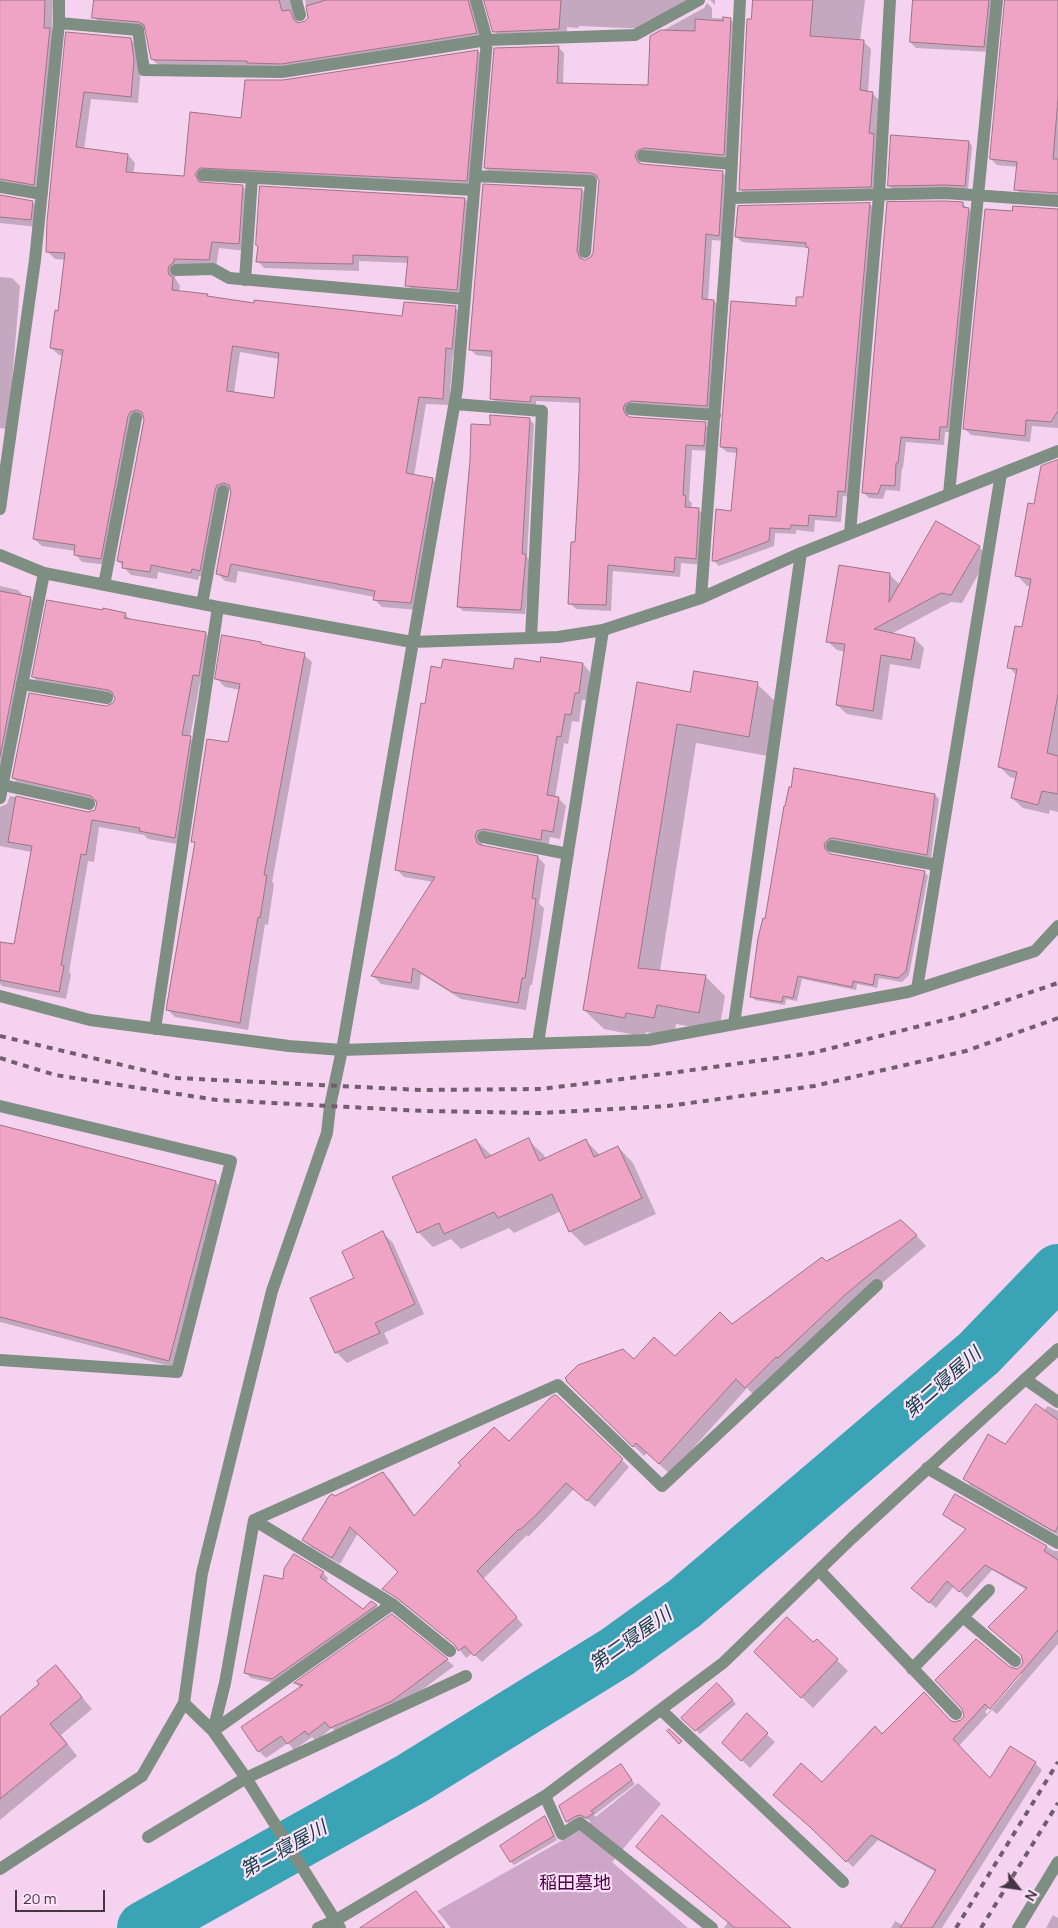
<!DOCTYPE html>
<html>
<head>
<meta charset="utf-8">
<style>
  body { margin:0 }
  #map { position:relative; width:1058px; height:1928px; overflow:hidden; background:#f5d2f0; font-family:Manrope,sans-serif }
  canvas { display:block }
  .north { position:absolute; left:993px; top:1863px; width:50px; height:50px; -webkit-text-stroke:4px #fee2fa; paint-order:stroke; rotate:120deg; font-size:14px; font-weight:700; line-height:20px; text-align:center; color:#443642 }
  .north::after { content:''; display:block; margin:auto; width:18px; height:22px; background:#443642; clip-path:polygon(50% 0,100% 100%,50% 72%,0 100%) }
  .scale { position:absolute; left:15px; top:1890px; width:90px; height:22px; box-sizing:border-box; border:2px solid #443642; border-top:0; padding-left:6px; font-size:15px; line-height:18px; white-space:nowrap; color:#443642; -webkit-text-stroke:4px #fee2fa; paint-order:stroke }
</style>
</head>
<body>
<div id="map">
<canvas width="1058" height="1928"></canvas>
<div class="north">N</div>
<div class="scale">20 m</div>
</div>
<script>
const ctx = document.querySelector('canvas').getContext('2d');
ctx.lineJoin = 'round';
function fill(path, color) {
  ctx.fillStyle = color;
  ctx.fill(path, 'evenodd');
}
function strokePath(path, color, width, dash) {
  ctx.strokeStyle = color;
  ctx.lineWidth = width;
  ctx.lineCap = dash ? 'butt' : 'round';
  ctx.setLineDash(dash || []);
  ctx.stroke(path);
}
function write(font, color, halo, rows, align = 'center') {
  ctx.font = font + ' Manrope,"Noto Sans JP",sans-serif';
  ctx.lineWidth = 4.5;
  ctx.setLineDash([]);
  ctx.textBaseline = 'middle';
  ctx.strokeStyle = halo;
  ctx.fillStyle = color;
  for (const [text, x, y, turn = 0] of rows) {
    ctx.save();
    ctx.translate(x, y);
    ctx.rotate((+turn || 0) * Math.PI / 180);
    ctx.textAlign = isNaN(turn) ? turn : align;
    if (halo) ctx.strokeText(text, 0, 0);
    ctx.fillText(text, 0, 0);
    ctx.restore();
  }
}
fill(new Path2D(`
  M638,1783l23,21 -49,58 76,66h-237l-14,-17 140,-79z`), '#cea6c8');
fill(new Path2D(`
  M0,0h53l-1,31 6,6 -16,155 -42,1z
  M95,0h209l-6,2 -3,8 4,13 4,1 6,-6 -4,-18h177l2,41 -194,30 -130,-4 -8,-8 -4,-29 -46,-5 -8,-8z
  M486,0h229v5l-5,-5h-6l-53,29 -72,-3v2l-12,-1v10l-65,2 -8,-8z
  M754,0h111l-5,41h3l8,8 -3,43 4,1 8,8 -1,93 -131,3 -8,-8z
  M913,0h86l-9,52 -74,-4 -6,-6z
  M1006,0h52v198l-36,-3 -6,-6 2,-22 -21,-2 -6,-6z
  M707,3l5,5v10l18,1 6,6 -6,136 -88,-4 -2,6 2,2 81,8 6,6 -4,62 -13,-1 -4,61h6l6,6 -8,105 -82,-2 -2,6 1,2 76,6 6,6 -1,21 -18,-1 -3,50 3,3 -1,6 8,1 6,6 -4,49 -20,-2 -1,14 -67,-6 -2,40 -35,-2 -6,-6 10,-132 1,-68 -45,-2v6l-38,-3 -6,-6 1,-41 -17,-2 -6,-6 112,-159 6,6 -6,62 2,3 8,-3 2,-5 6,-72 -2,-3 -107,-4 -6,-6 73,-121 6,6 -1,31 86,3 2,-50 53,-29z
  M67,33l63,6 8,7 3,22 -3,35 -47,-4 -7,51 44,5 7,8 -2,11 52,4 57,-59 41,-38 195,-30 7,7 -11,130 -267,-14 -5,10 41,3 7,7 -4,57 -27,-3 -3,19 -40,6 -1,5 5,8 -1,6 76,13 148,12 52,-9 8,7 -4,41 -6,-1 -4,50 -23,-1 -12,72 19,4 7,7 -21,123 -37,-3 -7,-7v-3l-137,-26 -2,12 -11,-2 -8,-8 14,-83 -7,2 -17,85 -8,-1 -1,4 -40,-8 -1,7 -26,-4 -13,-14 26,-144 -7,2 -29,146 -26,-3 -7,-8v-3l-33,-5 -8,-7 29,-183 -4,-1 -8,-7 8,-36 7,-52 -11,-1 -8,-8zM240,352l39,7 -4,41 -41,-7z
  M969,142l3,4 -4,43h-75l-4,-3z
  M0,196l32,6 8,8 -2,17 -38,-4z
  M465,199l7,7 -8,90 -50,-4 -7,-7 2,-22 -50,-2v10l-95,-3 -6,-7 1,-14 -2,-2z
  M870,204l5,6 -24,287 -8,-1 -2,26 -26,-2 -1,12 -18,-2v4l-21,-1 -1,13 -55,20 -6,-6 19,-48 5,-59 -10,-1 -6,-5 76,-140 7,-8 6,-49 -1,-2 -67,-6 -5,-5z
  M963,204l11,11 -21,217h-8l-1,13 -38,-3 -3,26h-1l-2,23 -14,-1 -3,9 -14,-1 -6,-6z
  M1058,210v218l-26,-2 -2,16 -59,-7 -6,-6 48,-217z
  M0,277l12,1 8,8 -12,143 -8,-1z
  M529,419l5,5 -7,133 4,4 -6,53 -62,-3 -5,-5 33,-180z
  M1058,468v344l-8,-2 -1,4 -26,-6 -11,-10 5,-19 -7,-2 -10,-10 17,-91 -8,-9 14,-39 8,-42h-4l-10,-11 18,-69z
  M979,547l9,10 -26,46 -11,-1 -60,32 24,5 9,9 -4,21 -30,-5 -8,56 -35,-6 -10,-9 9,-53 -9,-2 -10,-9 63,-66 10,10z
  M0,586l18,4 7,7 5,1 8,8 -38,200z
  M125,614l7,7 73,12 8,8 -6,42 -7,-1 -10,56 8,7 -15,100 -35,-6 -4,-4 -45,-8 -5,35 -6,-1 -19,111 2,2 -5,25 -64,-13 -2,-2v-41l15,3 17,-94 -32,-6v-39l7,-3 3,-8 78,17 8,-2 2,-8 -77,-17 -8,-8 93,-71h5l5,-7v-3l-75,-12 -8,-8z
  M261,643l3,3 40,9 8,7 -40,220 2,2 -6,41 -3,-1 -17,106 -73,-13 -8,-8 29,-165 -3,-3 36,-97 11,-54 -15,-3 -8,-8z
  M541,664h42l7,8 -3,28h-5l-3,22 -7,-1 -4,23 -4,-1 -9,55h3l8,8 -6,33 -10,-2 -2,10 -63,-8 -3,5 1,2 55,11 7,8 -6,39 5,4 -4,30 -8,47h-2l-4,25 -65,-11 -40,-25 -2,16 -38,-6 -8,-8 60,-94 -29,-5 -8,-8 30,-164 17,-36 71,1z
  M638,683l53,10 66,-9 20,19 -9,53 -72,-13 -36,228 45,5 20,20 -6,36 -43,-8 -2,13 -28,-5 -1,5 -41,-8 -20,-19z
  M935,795l4,4 -8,59 -104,-8 2,5 95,17 4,4 -19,99 -7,7 -23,-4 -2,10 -20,-4 -1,6 -54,-11 -5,22 -11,-2 -1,6 -30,-5 -4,-4 34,-189z
  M0,1126l216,56 7,8 -46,178 -177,-46z
  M476,1140l15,15 37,-15 16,15 2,5 40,-19 15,15 17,-9 15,16 23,51 -71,32 -15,-15 -9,-20 -47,22 -5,-5 -48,21 -10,-10 -18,8 -15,-15z
  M383,1233l10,10 31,71 -40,19 5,10 -42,20 -11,-11 -24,-53 43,-20z
  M916,1235l10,11 -69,58 -101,93 -9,-9 -77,86 -23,-21 -3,3 -76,-75 66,-20 41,-3 57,-33 93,-62z
  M556,1396l73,71 -34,40 -21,-18 -30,32 -16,16 -1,-2 -44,44 40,46 -41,37 -9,-9 -7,5 -9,-12 -73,-57 16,-17 -42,-39 -18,31 -29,-17 -7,-7 31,-42 48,-25 8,8 24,35 94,-73z
  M1048,1406l10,5v124l-87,-49 -6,-7 41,-33z
  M956,1495l98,56h4v93l-61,70 -5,-4 -34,37 32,33 20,-32 25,15 7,7 -100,158h-51l4,-7 8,4 33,-53 -58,-32 -25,27 -35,-34 5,-49 59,-48 68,-15 4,2 8,-2 52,-51 8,-2 2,-6 3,-72 -35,-20 -25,28 -13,-12 -18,22 -17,-14 48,-64 -16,-9 -6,-7zM1018,1674h4l-35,40 -2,-2z
  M323,1573l5,5 -2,5 38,28 7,-9 10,8 -103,74 -27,-6 -6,-6 39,-92z
  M392,1616l62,50 -55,41 -61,27 -6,-6 -16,13 -4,-4 -18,13 -6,-7 -22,15 -7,-7 42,-63 -5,-4z
  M817,1640l31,31 -35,37 -57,-56 57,-8z
  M56,1666l36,43 -31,26 16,21 -77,64v-101l41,-35z
  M717,1684l19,20 -36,30 -17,-16z
  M747,1715l28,27 -25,26 -26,-25z
  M624,1770l11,14 -41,31 2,2 -5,4 -7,-3 -14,7 -3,-3z
  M545,1817l3,4 9,19 -43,25 -4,-4z
  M644,1853l141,75h-61l4,-6z
  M1053,1915l5,3v10h-12z`), '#0003');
strokePath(new Path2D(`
  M144,1928l267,-149 206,-127 68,-49 294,-250 79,-82`), '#3aa3b6', 54);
const building = new Path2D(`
  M0,0h45l-1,28h6l-16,157 -34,-6z
  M94,0h185l3,11 8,-1 4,10 4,3 7,-2 3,-3 -2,-12 20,-6h142l9,33 -196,31 -34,-1v-2l-92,-1 -4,-1 -7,-34 -5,-3 -47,-4z
  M484,0h77l-2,29 -66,3z
  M753,0h60l-3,36 54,4 -4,50 13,2 -4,41 5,1 -3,53 -132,3 8,-171h4z
  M913,0h76l-5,47 -74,-5z
  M1005,0h53v99l-5,60h5v34l-44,-3 3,-28 -27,-3z
  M723,17l8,1 -7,137 -80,-7 -7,3 -2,5 3,6 4,2 81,7 -4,65 -13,-2 -4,65 12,1 -7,106 -75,-5 -7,3 -2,5 3,6 4,2 76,5 -2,24 -18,-1 -3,50 3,1 -1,11 14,1 -3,51 -21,-2 -1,15 -66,-7 -2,40 -38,-1 3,-62h4l4,-71 1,-73 -49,-2 -1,6 -40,-3 2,-48 -23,-1 14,-166 99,5 -5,62 3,7 5,2 6,-3 2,-4 6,-72 -3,-6 -5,-2 -107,-5 10,-120 65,-2 -2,37 91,2 2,-49 11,-6 34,1v-12l28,2z
  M66,32l65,6 3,22 -3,37 -47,-5 -8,55 52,7 -2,18 58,4 6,-64 51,6 4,-38h38l195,-30 -11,131 -267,-13 -5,6 4,8 44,3 -4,59 -27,-2 -3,18 -35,-1v3l-5,4 -1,4 1,5 4,2 -1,13 36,4 -1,2 47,7v-3l148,16 2,-14 52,4 -4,43 -6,-1 -3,51 -24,-2 -13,76 27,5 -22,125 -38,-3 2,-9 -144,-27 -3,13 -12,-3 15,-82 -2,-7 -5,-2 -7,2 -2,5 -15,81 -8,-2 -1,4 -40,-8 -1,7 -28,-4 1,-6 -6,-1 27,-141 -2,-8 -5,-2 -7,2 -2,4 -27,143 -27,-4 1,-10 -42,-6 30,-189 -13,-2 5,-38 3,1 7,-58 -19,-1 1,-30zM233,346l46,7 -5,45 -47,-7z
  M891,135l78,6 -4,45 -20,-1 -57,1z
  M260,186l205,12 -8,92 -52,-4 3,-29 -55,-2v9l-97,-2 2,-16 -2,-1z
  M0,195l33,6 -2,19 -31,-3z
  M945,201l18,1v5l6,1 -22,219h-7l-1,13 -38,-3 -3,26h-2l-1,23 -14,-1 -3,9 -16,-1 25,-291z
  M870,203l-25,289 -7,-1 -2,26 -27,-2 -1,11 -17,-1 -1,4 -20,-1 -1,13 -53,20h-4l4,-52 15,2 6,-63 -17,-1 11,-146 65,5v-9h7l6,-49 -3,-1v-4l-71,-6 3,-31z
  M1013,206l45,3v202l-7,11 -25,-2 -1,16 -62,-7 22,-220 27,2z
  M490,415l40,3 -8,136h4l-5,56 -64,-3 13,-147 1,-36 19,1z
  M1058,460v234l-11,59 11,3v38l-16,-3 -4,14 -27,-7 6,-26 -19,-5 19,-98 -10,-1 8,-42 7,1 9,-48 -16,-3 13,-73 6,1 7,-38z
  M936,521l44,25 -29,49 -10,-2 -67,36 41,9 -4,22 -30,-5 -8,56 -37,-6 9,-61 -19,-2 13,-77 51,8 -1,29z
  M0,591l31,6 -31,159z
  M47,600l56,10v-2l23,5 -2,5 82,14 -7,44 -6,-1 -11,60 9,1 -16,102 -36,-7 1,-3 -48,-8 -6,35 -5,-1 -20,111 3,1 -5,26 -59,-12v-38l14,2 18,-98 -24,-4 8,-46 72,16 7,-2 2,-8 -6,-6 -79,-18 17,-85 77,13 7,-3 2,-4 -3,-7 -4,-2 -76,-13z
  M222,635l39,7v2l44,9 -41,222h3l-7,43 -2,-1 -18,106 -74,-13 29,-168h-4l16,-103 21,3 12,-58 -25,-5z
  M541,657l42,6 -4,30h-4l-4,22 -6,-1 -4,23 -4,-1 -10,59 12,2 -6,35 -11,-2 -1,10 -57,-11 -7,2 -2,5 2,7 4,2 57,11 -6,42 4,1 -4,31 -7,48h-3l-4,25 -66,-11 -39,-24 -2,15 -40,-7 64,-99 -40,-7 26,-167 4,1 6,-38 10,2 2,-9 70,10 2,-11 25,4z
  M694,671l64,11 -9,55 -72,-13 -39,244 68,7 -7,38 -42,-8 -3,13 -28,-5 -1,5 -42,-8 54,-328 53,10z
  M794,768l141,26 -8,61 -94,-17 -4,1 -5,5 1,5 6,5 94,17 -19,100 -8,7 -23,-4 -2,11 -20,-4 -1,6 -54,-11 -5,22 -10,-2 -1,6 -32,-5 8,-59 5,-20 2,1 19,-113h1l4,-19h2z
  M0,1125l216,56 -47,180 -169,-44z
  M529,1138l10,23 47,-22 8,18 24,-11 24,52 -73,34 -17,-38 -54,24 -4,-6 -50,22 -5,-11 -22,10 -25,-56 84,-38 9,19z
  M901,1220l16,15 -71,59 -68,64 -2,-1 -31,31 -9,-9 -77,85 -23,-21 -3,4 -67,-66 1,-1 -2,-2 13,-13 45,-16 11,10 20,-22 21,19 45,-44 12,12 90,-67 4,4z
  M383,1231l32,73 -40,19 5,10 -45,20 -25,-55 44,-20 -12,-26z
  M556,1395l67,64 -36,42 -21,-18 -29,31 -17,16 -1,-1 -42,42 40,46 -43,39 -9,-10 -7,5 -3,-6 -58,-47 -15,-9 16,-17 -48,-45 -18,31 -30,-18 27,-44 3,-2 3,2 48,-24 31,44 47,-51 -3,-2 36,-36 15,14 42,-44z
  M1036,1404l22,16v106l-3,6 -92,-53 25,-45 17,10z
  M955,1494l92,52 -3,5 14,9v70l-68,79 -5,-5 -32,35 37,39 20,-32 26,16 -104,166h-32l36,-58 -65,-35 -25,27 -36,-35 -37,-32 28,-32 21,19 53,-56 7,8 42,-42 26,28 4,2 7,-2 3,-4 -2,-7 -27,-29 41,-41 34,28 7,2 4,-3 2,-4 -2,-7 -33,-28 39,-39 -42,-23 -26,27 -12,-11 -18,22 -18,-15 55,-59 -23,-14z
  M294,1554l30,18 -4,5 43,32 8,-8 6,4 -105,74 -28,-6 20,-98 19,4 1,-10z
  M392,1614l56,45 -56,42 -62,27 -5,-6 -17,13 -3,-4 -18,13 -6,-8 -23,16 -17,-25 62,-42 -9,-2z
  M787,1617l26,25 4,-3 21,20 -37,39 -47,-46z
  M56,1665l26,32 -32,27 17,20 -67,55v-82l39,-33 -2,-3z
  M717,1683l16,17 -38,31 -14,-13z
  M747,1713l21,20 -27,28 -19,-18z
  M669,1729l13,12 -3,3 -12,-13z
  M621,1764l11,16 -41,31 3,2 -8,5 -5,-3 -5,1 -10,6 -7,-16z
  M662,1815l63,55 66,58h-56l-99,-81z
  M545,1816l9,20 -44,26 -10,-16z
  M416,1891l29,37h-85z`);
fill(building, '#efa4c5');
strokePath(building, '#9c7485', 1);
strokePath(new Path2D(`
  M296,0l4,15
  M59,23l79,7 6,40 138,2 205,-32 148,-5 64,-35
  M643,156l89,8
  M203,175l271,15
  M475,176l116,5 -6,71
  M0,187l42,7
  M730,198l215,-5 113,8
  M176,270l37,-1 16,9 236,21
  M245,280l7,-102
  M455,404l87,7 -11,227
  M631,409l84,6
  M949,494l48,-494
  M0,509l35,-249 24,-237v-23
  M850,533l29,-338 11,-195
  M0,555l44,18 174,34 194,35 146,-5 45,-7 98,-32 100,-45 257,-102
  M104,585l32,-167
  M701,598l29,-400 10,-198
  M202,604l21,-113
  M22,684l85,14
  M3,785l86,19
  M0,798l44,-225
  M483,837l85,17
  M832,846l105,19
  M917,989l84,-515
  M0,996l90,24 199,26 53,4 306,-10 260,-48 127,-41 23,-25
  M734,1024l67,-471
  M155,1029l63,-422
  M538,1043l65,-413
  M0,1106l231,55 -54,211 -177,-12
  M1025,1379l33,23
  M927,1468l131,75
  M819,1570l137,144
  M963,1617l52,44
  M450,1651l-58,-47 -138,-84 304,-135 104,101 215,-201
  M912,1669l77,-79
  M184,1703l29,28 33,47 94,150
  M661,1710l182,172
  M213,1731l179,-127
  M213,1731l12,-48 29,-163
  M545,1796l17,38 18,-11 132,105
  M148,1837l98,-59 220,-102
  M0,1869l142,-93 42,-73 18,-130 70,-282 55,-158 3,-27 12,-56 115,-661 30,-349 -11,-40
  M318,1928l18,-8 209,-124 178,-133 129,-125 206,-189
  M1018,1928l40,-66`), '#7f8e82', 12);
strokePath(new Path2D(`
  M0,1036l177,42 244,12 120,-1 130,-16 141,-20 148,-37 98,-33
  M0,1058l55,17 162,25 207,11 117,2 127,-7 146,-20 152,-35 92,-33
  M956,1928l102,-166
  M981,1928l77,-125`), '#715d6e', 4, [6, 6]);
write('18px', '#4b0146', '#fee2fa', [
  ["稲田墓地",575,1884]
]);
write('italic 19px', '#0d3d45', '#fee2fa', [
  ["第二寝屋川",943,1383,-41],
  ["第二寝屋川",631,1640,-35],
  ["第二寝屋川",284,1850,-29]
]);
</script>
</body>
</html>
